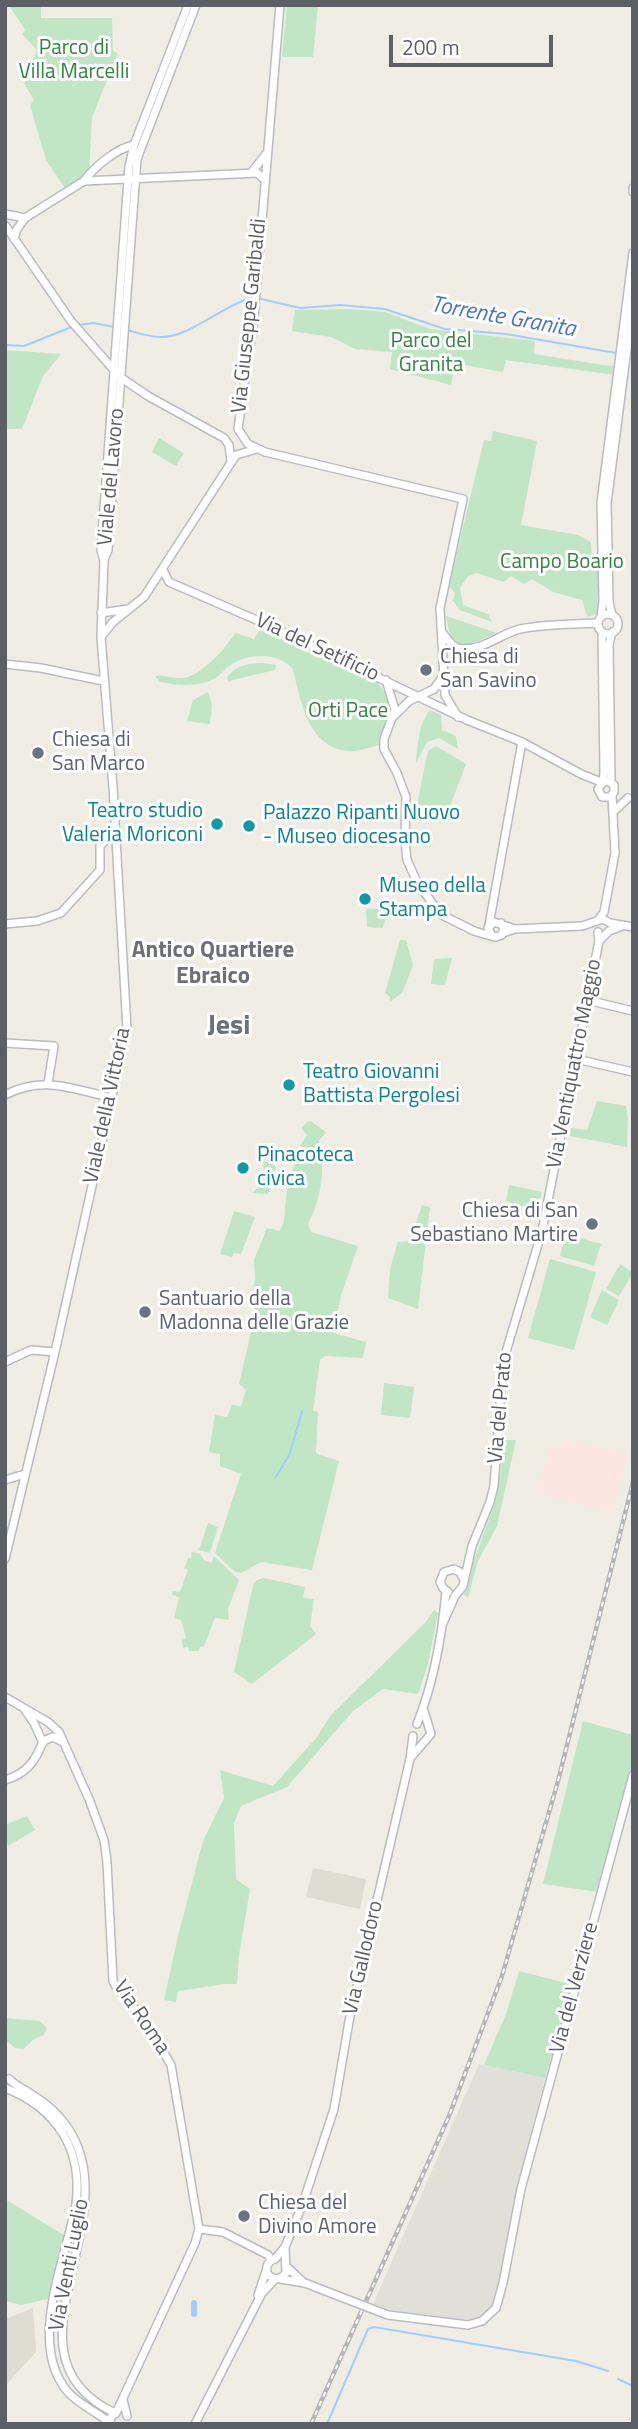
<!DOCTYPE html>
<html>
<head>
<meta charset="utf-8">
<style>
  body { margin:0 }
  #map { position:relative; width:638px; height:2429px; overflow:hidden; background:#efede4; font-family:"Titillium Web",sans-serif }
  canvas { display:block }
  .frame { position:absolute; inset:0; border:7px solid #5c5f65; pointer-events:none }
  .scale { position:absolute; left:389px; top:35px; width:164px; height:32px; box-sizing:border-box; border:4px solid #5c5f65; border-top:0; padding-left:9px; font-size:21px; line-height:24px; white-space:nowrap; color:#5c5f65; -webkit-text-stroke:5px #fff; paint-order:stroke }
</style>
</head>
<body>
<div id="map">
<canvas width="638" height="2429"></canvas>
<div class="frame"></div>
<div class="scale">200 m</div>
</div>
<script>
const ctx = document.querySelector('canvas').getContext('2d');
ctx.lineJoin = 'round';
function fill(path, color) {
  ctx.fillStyle = color;
  ctx.fill(path, 'evenodd');
}
function strokePath(path, color, width, dash) {
  ctx.strokeStyle = color;
  ctx.lineWidth = width;
  ctx.lineCap = dash ? 'butt' : 'round';
  ctx.setLineDash(dash || []);
  ctx.stroke(path);
}
function write(font, color, halo, rows, align = 'center') {
  ctx.font = font + ' "Titillium Web",sans-serif';
  ctx.lineWidth = 6;
  ctx.setLineDash([]);
  ctx.textBaseline = 'middle';
  ctx.strokeStyle = halo;
  ctx.fillStyle = color;
  for (const [text, x, y, turn = 0] of rows) {
    ctx.save();
    ctx.translate(x, y);
    ctx.rotate((+turn || 0) * Math.PI / 180);
    ctx.textAlign = isNaN(turn) ? turn : align;
    if (halo) ctx.strokeText(text, 0, 0);
    ctx.fillText(text, 0, 0);
    ctx.restore();
  }
}
fill(new Path2D(`
  M479,2064l66,14 -29,119 -20,102 -6,12 -8,8 -13,2 -85,-12 -11,-5z`), '#e0dfd8');
fill(new Path2D(`
  M313,1868l53,11 -6,30 -54,-12z
  M33,2308l3,44 -31,34v-67z`), '#dfddd2');
fill(new Path2D(`
  M563,1439l64,15 -14,58 -78,-19 14,-45 10,2z`), '#fbe6e0');
fill(new Path2D(`
  M9,5h32v13h71l1,33 5,3 -26,63 -3,55 -24,16 -19,-28 -16,-55 4,-5 -10,-17 12,-11 -4,-9 5,-13 -15,-16 3,-4z
  M287,5h31l-5,52h-31z
  M349,309l36,3 45,17 105,12 -1,13 82,13v8l-110,-15 -3,12 -48,-9 -4,22 -61,-16 2,-17 -37,-3 -24,-12 -39,-6 3,-21z
  M5,350l56,4 -18,22 -21,53h-17z
  M493,431l44,10 -16,84 57,10 13,7 1,21 7,4 -2,47 -10,3 -5,-17 -29,-8 -21,-13 -8,5 -13,-8 -7,6 -27,-9 -9,3 -8,12 3,17 25,9 4,8 -32,-12 -7,-9 2,-8 -6,-7 35,-146 7,1z
  M159,438l25,15 -8,13 -24,-14z
  M446,616l51,17 -28,12 -14,-2 -5,-8z
  M260,630l117,53c8,7 12,16 12,26l-9,36c-10,2 -22,7 -32,6 -40,-3 -48,-52 -55,-82 -14,-17 -43,-16 -61,-5 -7,4 -11,11 -17,14 -16,10 -39,7 -55,4l-5,-6c10,-1 20,3 29,2 18,-3 42,-30 51,-45l19,6z
  M264,663l12,2 -1,5 -47,11 -1,-4c10,-12 21,-14 37,-14z
  M208,692l4,12 -2,20 -23,-3 6,-21z
  M430,710l11,5 1,15 14,6 2,13 -19,-11 -12,4 -11,21c1,-16 3,-40 14,-53z
  M436,746l30,18 -20,53 -4,3 -22,-4 -4,-6 11,-55 2,-5z
  M388,908l-5,20 -16,-1 -1,-18z
  M400,940h6l7,25 -11,28 -12,9v-5l-5,-4z
  M452,958l-7,27 -14,-1 3,-25z
  M597,1101l29,5 2,11 -1,30 -57,-11 1,-8 16,2z
  M311,1121l15,11 -7,9c7,28 2,58 -11,83l3,8 47,14 -17,50 -8,37 33,9 -3,16 -38,-2 -5,4 -7,51 5,1 -2,40 1,2 22,7 -27,109 -51,-8 -20,11 -7,-2 -19,-18 26,-79 -21,-8v-12l-11,-2 6,-37 12,2 5,-12 9,1 5,-16 -7,-6 17,-73 -5,-15 4,-15 -1,-21 13,-32 12,3c6,-8 5,-12 6,-22 1,-18 6,-42 16,-57l-1,-6 7,-11 -6,-7 6,-6z
  M263,1161l8,2 5,4 -8,27 -16,-1 8,-7v-10l4,-6z
  M509,1185l33,7 -5,19 -31,-10z
  M422,1205l8,2 -12,102 -30,-11 2,-29 8,-27 12,-1z
  M234,1211l21,6 -14,37 -7,-1 -2,4 -12,-3z
  M566,1234l35,10 -7,22 -34,-10z
  M550,1259l46,13 -22,78 -46,-12z
  M620,1264l13,9 -14,23 -13,-7z
  M602,1290l17,10 -12,25 -17,-8z
  M384,1383l30,4 -4,31 -29,-3z
  M502,1440h14l-19,86 -19,35 -10,37 -6,-5 34,-93 5,-29z
  M208,1523l10,4 -8,26 -11,-3z
  M192,1552l8,2 4,6 8,3 2,-7 25,24 -11,29 1,11 -14,-2 -11,28 -4,1 -1,4h-10l-1,-4 -5,1 -1,-8 4,-2 -5,-18 -7,-2 5,-21 -7,-2 1,-4 7,1 8,-22 -4,-2 4,-10h3z
  M264,1578l41,9 -2,11 11,1 -4,27 6,8 -64,50 -18,-12 19,-87 4,-5z
  M434,1610l4,3 -10,51 -10,30 -35,-5 -30,22 -66,76 -46,19 -7,17 2,56 14,10 -11,66 -2,29h-13l-46,7 -2,11 -12,-2 14,-64 25,-95 21,-43 -4,-28 53,16 44,-49 14,-22 95,-93z
  M583,1721l50,14v32l-34,125 -56,-8z
  M27,1816l8,14 -27,16 -3,-21z
  M519,1971l54,14 -28,93 -61,-13 22,-51z
  M5,2018l35,3 7,7 -3,7 -10,4 -11,10 -8,-1 -10,-8z
  M5,2199l60,37 -14,62 -30,7 -16,-4z`), '#c0e6c5');
strokePath(new Path2D(`
  M257,298l43,10 40,-3 45,4 60,20 61,5 110,19
  M79,325l14,-2 22,4
  M127,330c11,3 22,7 33,7 30,1 62,-32 92,-39
  M5,345l19,1 50,-20
  M276,1477l14,-24 12,-42
  M618,2379l15,7
  M327,2424l41,-95 6,-2 202,34 32,10`), '#a4cdff', 2);
strokePath(new Path2D(`
  M194,2314v-11`), '#a4cdff', 6);
const secondary = new Path2D(`
  M280,5l-26,312 -16,112 10,15 17,8 198,47 -23,109 5,87 13,22
  M251,173l15,-19
  M84,181c10,-14 33,-33 50,-36
  M633,188v4
  M5,214l20,4
  M5,225l66,96 49,56 28,19 76,42 5,7 2,16
  M14,239l3,-10 8,-11 59,-37 173,-8 7,6
  M104,560l4,-10 29,-391 59,-154
  M163,570l6,12 99,43 199,95 55,22 59,32 20,8
  M101,613l27,-4
  M598 624a10 10 0 1 1 20 0a10 10 0 1 1-20 0Z
  M612,615l-3,-13 -2,-99 26,-200
  M601,617l2,-16 -2,-98 32,-250
  M442,632c6,8 11,17 21,17 23,0 37,-15 57,-20 25,-5 52,-5 78,-6
  M602,632l2,140 -1,10 -5,7 4,8h8l4,-5v-7l-6,-4 -5,1
  M101,637l12,-15 31,-25 92,-142 21,-6
  M5,664l36,4 62,13
  M386,680l9,30 -11,29v10l13,24 9,24 -1,44 2,19 10,22 23,32 34,17 20,6
  M394,716l15,-15 25,-12 9,-13
  M611,782l-2,-137 3,-13
  M613,812l15,-14
  M599,919l5,-7 11,-59 -3,-57
  M501,923l3,5 -2,7 -6,2 -4,-1 -4,-8 6,-6 21,7
  M5,924l32,-3 24,-8 39,-43v-24l14,-15
  M489,925l33,-183
  M503,933l12,-4 67,-3 21,-7 7,4 23,4
  M599,941l10,-10 13,-5
  M587,1000l46,11
  M5,1043l49,3 -6,37
  M576,1059l57,13
  M5,1095c38,-20 69,-6 107,3
  M5,1362l26,-12 24,2
  M5,1480l20,-6
  M5,1559l50,-207 72,-323 -14,-242 -12,-150 3,-76 -3,-11 28,-384 5,-21 54,-140
  M448,1592l-5,-4 -3,-6 4,-10 10,-3 6,3 3,6
  M443,1623l12,-27 8,-10 9,-40 18,-44 4,-16 9,-124 39,-131 57,-290 -1,-9
  M5,1697l43,25 11,10 30,67 15,41 3,22 6,119 3,6 30,35 25,43 28,164 -4,14 -79,170 -5,4 -1,7
  M25,1710l9,13 9,20
  M417,1724c17,-42 25,-88 29,-133
  M412,1756l19,-22 -7,-23
  M5,1780c21,-6 31,-19 38,-39l10,-4 8,4
  M9,2079c7,7 15,10 22,15 20,12 37,29 46,51 38,92 -77,214 38,268
  M5,2088c52,20 78,62 71,116 -10,56 -49,138 -9,187 12,14 29,20 43,32
  M199,2229l24,3 45,23 3,5
  M274,2259c-7,3 -9,9 -6,16l7,4
  M275,2259l10,-12 18,-44 31,-94 16,-93 60,-257 3,-23
  M286,2266l18,17
  M280,2279l25,4 36,14
  M258,2295l8,-24
  M388,2315l80,10 14,-4 14,-13 7,-25 18,-94 112,-414
  M123,2400l4,16
  M195,2424l67,-131 13,-14 7,-2 4,-4 -1,-25`);
strokePath(secondary, '#babcc2', 10);
strokePath(secondary, '#fff', 7);
const rail = new Path2D(`
  M311,2424l138,-308 53,-140 56,-195 75,-299`);
strokePath(rail, '#b5b6b6', 4.5);
strokePath(rail, '#fff', 2, [5]);
const secondaryBridge = new Path2D(`
  M341,2297l47,18`);
strokePath(secondaryBridge, '#babcc2', 10, []);
strokePath(secondaryBridge, '#fff', 7);
for (const [x, y, r, color] of [
  [426,670,7,"#6b7280"],
  [38,753,7,"#6b7280"],
  [217,824,7,"#0f9aa8"],
  [249,826,7,"#0f9aa8"],
  [365,899,7,"#0f9aa8"],
  [289,1085,7,"#0f9aa8"],
  [243,1168,7,"#0f9aa8"],
  [592,1224,7,"#6b7280"],
  [145,1312,7,"#6b7280"],
  [244,2216,7,"#6b7280"]
]) {
  const dot = new Path2D();
  dot.arc(x, y, r, 0, 2 * Math.PI);
  ctx.fillStyle = color;
  ctx.fill(dot);
  strokePath(dot, '#fff', 2.5);
}
write('21px', '#348440', '#fff', [
  ["Parco di",74,49],
  ["Villa Marcelli",74,73],
  ["Parco del",431,342],
  ["Granita",431,366],
  ["Campo Boario",562,563],
  ["Orti Pace",348,712]
]);
write('21px', '#5c5f65', '#fff', [
  ["Via Giuseppe Garibaldi",250,316,-84],
  ["Viale del Lavoro",112,477,-85],
  ["Via del Setificio",317,648,25],
  ["Via Ventiquattro Maggio",575,1064,-79],
  ["Viale della Vittoria",108,1106,-78],
  ["Via del Prato",501,1408,-85],
  ["Via Gallodoro",364,1958,-77],
  ["Via del Verziere",575,1988,-75],
  ["Via Roma",141,2018,56],
  ["Via Venti Luglio",70,2265,-79]
]);
write('21px', '#5b616d', '#fff', [
  ["Chiesa di",440,658],
  ["San Savino",440,682],
  ["Chiesa di",52,741],
  ["San Marco",52,765],
  ["Chiesa di San",578,1212,"right"],
  ["Sebastiano Martire",578,1236,"right"],
  ["Santuario della",159,1300],
  ["Madonna delle Grazie",159,1324],
  ["Chiesa del",258,2204],
  ["Divino Amore",258,2228]
], 'left');
write('21px', '#0d838f', '#fff', [
  ["Teatro studio",203,812,"right"],
  ["Valeria Moriconi",203,836,"right"],
  ["Palazzo Ripanti Nuovo",263,814],
  ["- Museo diocesano",263,838],
  ["Museo della",379,887],
  ["Stampa",379,911],
  ["Teatro Giovanni",303,1073],
  ["Battista Pergolesi",303,1097],
  ["Pinacoteca",257,1156],
  ["civica",257,1180]
], 'left');
write('italic 23px', '#4575c4', '#fff', [
  ["Torrente Granita",503,318,10]
]);
write('bold 23px', '#6d7177', '#fff', [
  ["Antico Quartiere",213,951],
  ["Ebraico",213,977]
]);
write('bold 28px', '#6d7177', '#fff', [
  ["Jesi",229,1027]
]);
</script>
</body>
</html>
